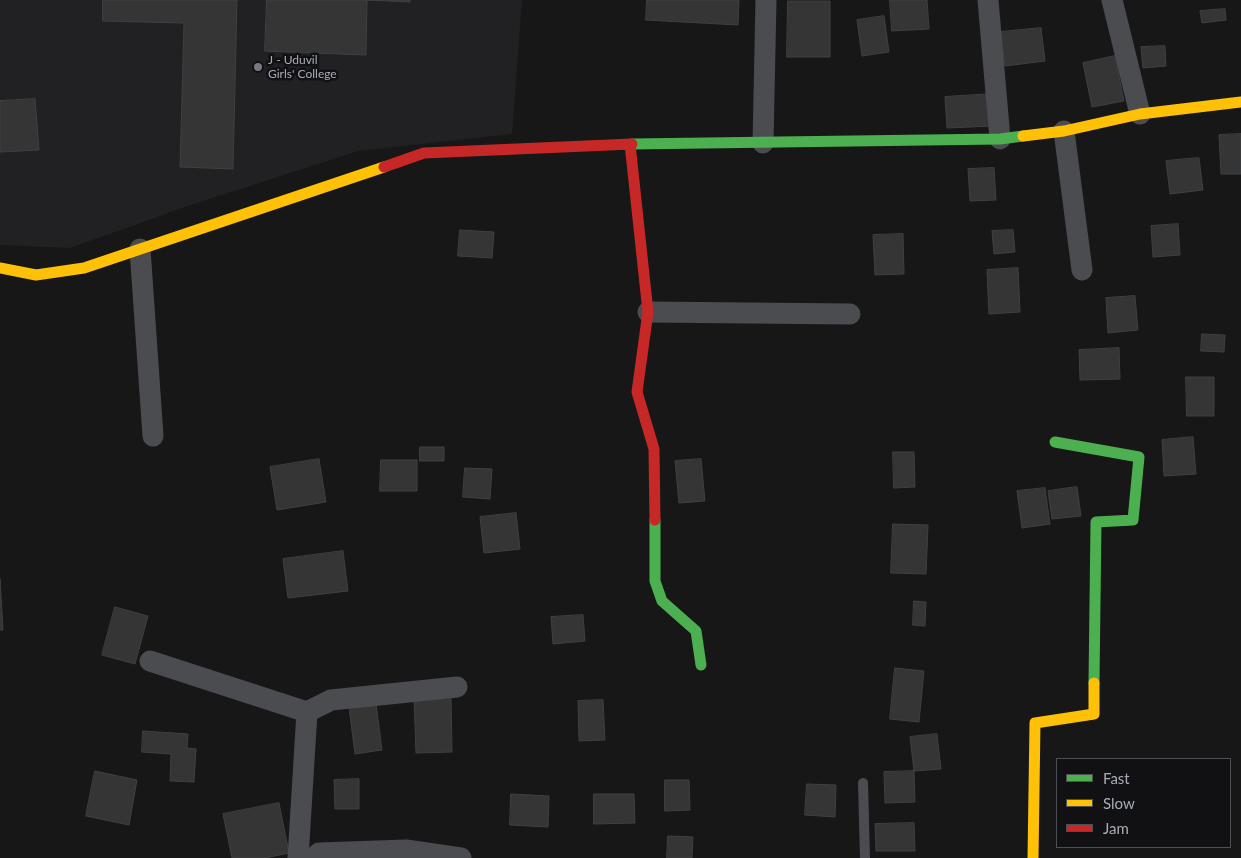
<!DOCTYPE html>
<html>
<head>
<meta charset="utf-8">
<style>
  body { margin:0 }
  #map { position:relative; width:1241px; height:858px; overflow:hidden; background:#171717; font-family:Lato,sans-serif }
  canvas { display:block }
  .legend { position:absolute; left:1056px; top:758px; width:175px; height:90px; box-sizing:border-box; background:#111113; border:1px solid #4d4f55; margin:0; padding:6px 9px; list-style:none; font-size:15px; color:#a8adb8 }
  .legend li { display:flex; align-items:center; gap:10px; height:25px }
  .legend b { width:25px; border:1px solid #4d4f55 }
</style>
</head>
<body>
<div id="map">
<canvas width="1241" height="858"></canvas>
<ul class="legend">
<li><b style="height:6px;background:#4caf50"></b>Fast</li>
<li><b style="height:6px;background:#ffc107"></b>Slow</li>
<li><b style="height:6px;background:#c62828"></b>Jam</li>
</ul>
</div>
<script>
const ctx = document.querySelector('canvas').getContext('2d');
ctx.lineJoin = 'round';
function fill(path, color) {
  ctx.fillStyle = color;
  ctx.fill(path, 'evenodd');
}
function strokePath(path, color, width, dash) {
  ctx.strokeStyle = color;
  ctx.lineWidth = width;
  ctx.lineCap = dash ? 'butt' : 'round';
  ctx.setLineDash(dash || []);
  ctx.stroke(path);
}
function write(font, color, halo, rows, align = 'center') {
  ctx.font = font + ' Lato,sans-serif';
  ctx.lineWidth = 5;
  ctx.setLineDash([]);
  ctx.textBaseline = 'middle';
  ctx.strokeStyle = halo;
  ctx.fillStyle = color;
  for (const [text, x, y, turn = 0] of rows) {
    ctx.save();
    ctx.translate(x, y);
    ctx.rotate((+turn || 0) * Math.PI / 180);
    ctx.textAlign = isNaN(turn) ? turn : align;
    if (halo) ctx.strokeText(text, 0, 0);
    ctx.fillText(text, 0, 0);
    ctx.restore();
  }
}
fill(new Path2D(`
  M0,0h522l-10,134 -154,17 -173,56 -115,41 -70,-3z`), '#212123');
const building = new Path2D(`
  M103,0h134l-4,169 -53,-2 4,-144 -81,-2z
  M267,0h143v2l-43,-2 -1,55 -101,-4z
  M647,0h92l-1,25 -92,-5z
  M890,0h37l2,29 -37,2z
  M788,1h42v56h-43z
  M1225,9l1,11 -24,3 -2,-12z
  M884,16l5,36 -27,4 -5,-36z
  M1041,28l4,33 -40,5 -4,-34z
  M1165,46l1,20 -23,2 -2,-21z
  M1115,56l9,45 -32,6 -9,-44z
  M992,94l2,32 -47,2 -2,-31z
  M35,99l4,51 -39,2v-51z
  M1241,134v40h-20l-2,-39z
  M1199,158l4,32 -33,4 -4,-33z
  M994,168l2,32 -26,1 -2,-32z
  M1178,224l2,31 -27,2 -2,-31z
  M460,230l34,2 -2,26 -34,-2z
  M1013,230l2,22 -21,2 -2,-23z
  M903,234l1,40 -29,1 -2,-40z
  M1018,268l2,44 -31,2 -2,-44z
  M1135,296l3,34 -30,3 -2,-35z
  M1202,334l23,1 -1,17 -23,-1z
  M1119,348l1,31 -40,1 -1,-30z
  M1186,377h28v39h-27z
  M1193,437l3,37 -32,2 -2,-36z
  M420,447h24v14h-24z
  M893,452h21l1,35 -21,1z
  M319,459l7,43 -49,8 -7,-43z
  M701,459l4,42 -26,2 -4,-42z
  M381,460h36v31h-37z
  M465,468l27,1 -2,30 -27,-2z
  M1077,487l4,29 -29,3 -4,-28z
  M1045,488l5,36 -28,4 -5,-37z
  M516,513l4,36 -36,4 -4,-36z
  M893,524l35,1 -2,49 -35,-1z
  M343,551l5,40 -60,7 -5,-39z
  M0,579l3,51h-3z
  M914,601l12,1 -1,24 -12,-1z
  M115,607l33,9 -13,48 -33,-9z
  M583,615l2,26 -32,3 -2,-27z
  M895,668l29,3 -5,51 -29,-3z
  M451,698l1,54 -36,1 -2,-54z
  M603,700l2,40 -26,1 -1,-40z
  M376,703l6,47 -27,4 -6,-47z
  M143,731l45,3 -1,14 9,1 -2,33 -24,-1 1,-27 -29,-2z
  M937,734l4,35 -27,2 -4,-34z
  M95,771l42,9 -8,45 -43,-9z
  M914,771l1,31 -30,1 -1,-31z
  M359,779v30h-24l-1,-29z
  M665,780h24l1,30 -25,1z
  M807,784l29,1 -1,32 -30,-2z
  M511,794l38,2 -1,31 -38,-2z
  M594,794h40l1,29 -41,1z
  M279,803l10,50 -24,5h-33l-9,-44z
  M914,823l1,28h-39l-1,-27z
  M668,836l25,1 -1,21h-25z`);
fill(building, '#353536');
strokePath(building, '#3f4043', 1);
strokePath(new Path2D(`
  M863,783l2,75`), '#4b4c50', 10);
strokePath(new Path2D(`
  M988,0l12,139
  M1112,0l28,114
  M1064,131l18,139
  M763,143l3,-143
  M140,249l13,187
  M648,312l202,2
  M150,661l157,51
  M298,858l9,-146 24,-12 126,-13
  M314,858l5,-5 87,-3 55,8`), '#4b4c50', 21);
strokePath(new Path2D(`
  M632,144l368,-5 23,-3
  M1055,442l84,15 -6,63 -37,2 -2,161
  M655,520v61l7,20 34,30 5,34`), '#4caf50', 11);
strokePath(new Path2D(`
  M1023,136l41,-5 76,-17 101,-12
  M0,268l36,7 48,-7 300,-101
  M1033,858l2,-135 59,-9v-31`), '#ffc107', 11);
strokePath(new Path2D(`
  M630,144l18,168 -11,80 17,57 1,71
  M384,167l40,-14 208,-9`), '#c62828', 11);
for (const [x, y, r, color] of [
  [258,67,5,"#757880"]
]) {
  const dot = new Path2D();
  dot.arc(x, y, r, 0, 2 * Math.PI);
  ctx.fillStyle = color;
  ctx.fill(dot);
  strokePath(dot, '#111113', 2);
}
write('12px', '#a8adb8', '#111113', [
  ["J - Uduvil",268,60],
  ["Girls' College",268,74]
], 'left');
</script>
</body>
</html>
